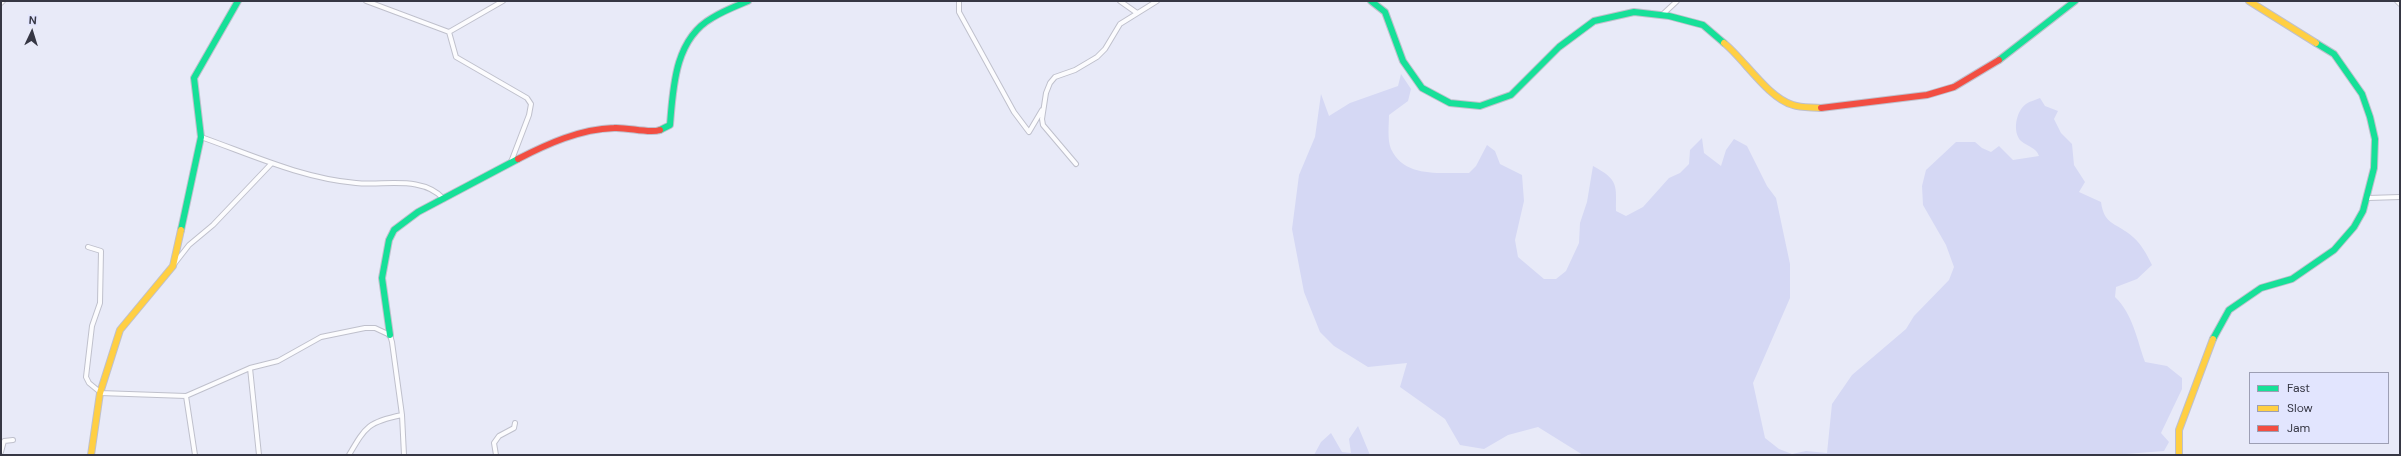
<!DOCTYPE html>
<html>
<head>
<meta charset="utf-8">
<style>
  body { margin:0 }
  #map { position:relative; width:2401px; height:456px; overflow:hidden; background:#e8eaf8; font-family:"DM Sans",sans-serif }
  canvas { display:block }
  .frame { position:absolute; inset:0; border:2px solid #363744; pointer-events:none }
  .legend { position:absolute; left:2249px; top:372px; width:140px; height:72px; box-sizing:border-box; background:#e2e5fe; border:1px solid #9d9fb4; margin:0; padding:5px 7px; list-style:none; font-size:12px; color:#363744 }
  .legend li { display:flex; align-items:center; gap:8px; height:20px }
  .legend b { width:20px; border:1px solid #9d9fb4 }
  .north { position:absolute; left:12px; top:12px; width:40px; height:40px; -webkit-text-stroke:3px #e2e5fe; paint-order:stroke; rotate:4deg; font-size:11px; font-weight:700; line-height:16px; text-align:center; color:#363744 }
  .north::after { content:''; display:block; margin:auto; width:14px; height:18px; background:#363744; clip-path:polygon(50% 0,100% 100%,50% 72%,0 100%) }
</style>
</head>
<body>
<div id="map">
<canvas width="2401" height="456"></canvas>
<div class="frame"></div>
<ul class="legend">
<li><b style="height:5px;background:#16e098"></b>Fast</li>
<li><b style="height:5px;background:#ffcf43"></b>Slow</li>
<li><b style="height:5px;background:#f24e42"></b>Jam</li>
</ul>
<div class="north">N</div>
</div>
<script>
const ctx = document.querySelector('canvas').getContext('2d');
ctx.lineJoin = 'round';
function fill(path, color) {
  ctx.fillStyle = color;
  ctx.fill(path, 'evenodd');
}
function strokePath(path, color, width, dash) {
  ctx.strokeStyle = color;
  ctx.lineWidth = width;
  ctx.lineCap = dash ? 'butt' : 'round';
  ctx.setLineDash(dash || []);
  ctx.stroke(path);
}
fill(new Path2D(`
  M1401,74l10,15 -3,12 -19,14c0,9 -2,25 2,34 14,30 51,23 78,24l7,-7 11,-21 8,6 5,13 22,11 2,26 -9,39 3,17 26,22h12l10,-8 13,-28 1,-20 7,-21 6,-36c26,14 23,19 23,45l10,5 17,-9 26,-29 11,-5 9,-9 1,-14 12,-12 2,15 17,13 5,-16 8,-11 13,7 20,40 9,12 14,66v34l-37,85 12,55 14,11 13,5 14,-3 21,2 5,-49 20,-29 54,-46 8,-13 35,-36 5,-13 -8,-22 -23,-40 -1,-19 4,-16 30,-28h19l7,6 9,4 8,-6 14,14 26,-4c-3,-9 -11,-9 -18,-15 -9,-9 -5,-30 5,-37 4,-3 10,-4 14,-6l5,8 13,5 -4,8 7,14 11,11 2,21 11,17 -6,10 22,10c3,24 17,21 32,35 9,8 14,18 19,28l-15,14 -21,8 -1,10c18,17 22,43 30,65l22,4 15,12v11l-21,44 8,9 -5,9 -51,4h-530l-45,-28 -30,8 -24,14 -24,-4 -15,-26 -45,-32 7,-24 -39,4 -34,-21 -14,-14 -16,-40 -12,-63 7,-54 16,-38 6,-43 8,22 21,-13 48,-17z
  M1358,426l12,29h-56l7,-13 10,-9 11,19 9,1 -2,-14z`), '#d5d8f4');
const street = new Path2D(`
  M366,1l83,31 7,25 71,41 4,6 -2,11 -18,47
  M959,1v11l55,100 15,20 13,-22
  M1120,1l17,12
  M2397,1l3,3
  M1,3l2,-2
  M1662,15l15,-14
  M449,32l54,-31
  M201,137c51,18 100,41 155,46 29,3 66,-8 88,16
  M1076,164l-33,-39 -1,-6 4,-26 4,-10 5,-6 20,-7 22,-13 8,-8 15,-25 37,-23
  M2368,198l32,-1
  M88,247l13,4 -1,52 -8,23 -6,51 3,6 11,9
  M175,263l14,-18 24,-20 58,-61
  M250,368l9,87
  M100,393l86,3 64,-28 28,-7 43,-24 44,-9h10l15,7 2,7 10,73 2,40
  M186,396l9,59
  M1,452l3,-11 9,-1
  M349,455c17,-29 19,-33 53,-40
  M496,455l-2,-12 5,-7 15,-8 1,-5`);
const fast = new Path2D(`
  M1371,1l14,11 18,49 19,27 28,15 30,3 31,-11 48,-48 35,-26 40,-9 35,4 34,9 21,18
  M1999,60l76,-59
  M660,130l10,-5c3,-38 5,-86 42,-107 11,-7 24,-12 36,-17
  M181,230l20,-93 -7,-59 44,-77
  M390,335l-8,-57 7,-38 5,-10 24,-18 100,-53
  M2213,339l16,-29 32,-22 31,-9 42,-29 20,-23 9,-16 11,-43 1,-29 -5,-22 -8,-23 -28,-40 -18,-11`);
const slow = new Path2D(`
  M2249,1l67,42
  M1724,43c20,16 44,55 69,62 8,3 19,2 28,3
  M91,455l9,-62 20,-63 53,-64 8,-36
  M2179,455v-25l34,-91`);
const jam = new Path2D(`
  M1821,108l106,-13 27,-8 45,-27
  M518,159c29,-15 62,-30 96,-31 14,-1 35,6 46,2`);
strokePath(street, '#bfc0cc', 6);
strokePath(fast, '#bfc0cc', 8);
strokePath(slow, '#bfc0cc', 8);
strokePath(jam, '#bfc0cc', 8);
strokePath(street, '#fcfcfe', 4);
strokePath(fast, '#16e098', 6);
strokePath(slow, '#ffcf43', 6);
strokePath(jam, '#f24e42', 6);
</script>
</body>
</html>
